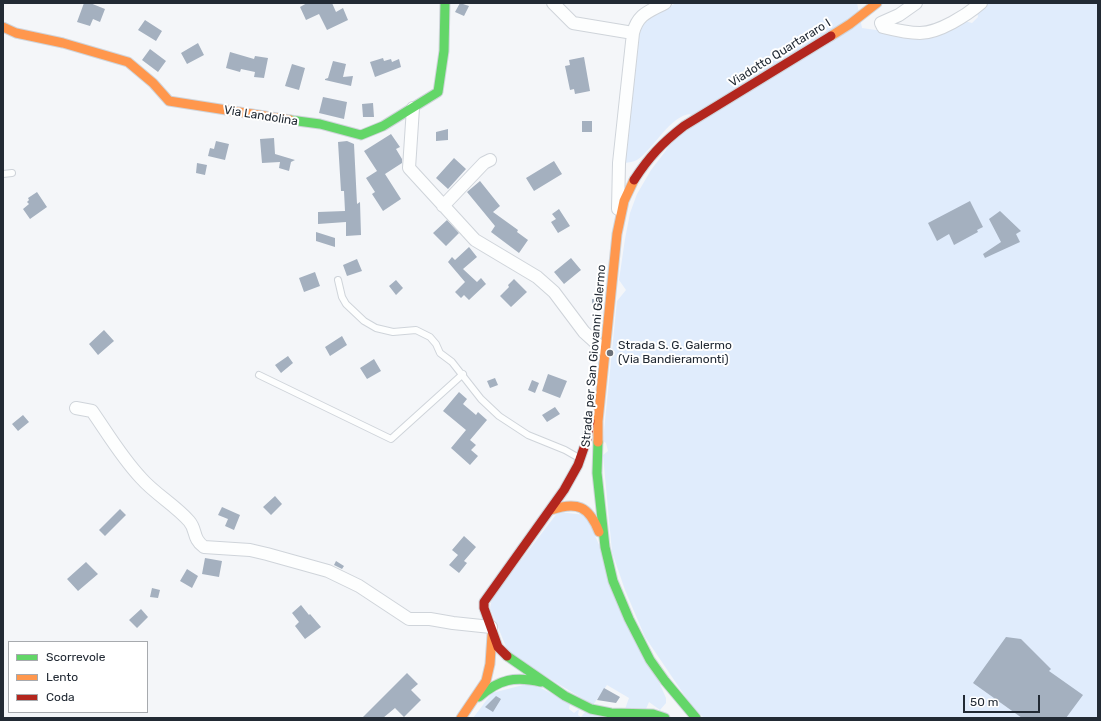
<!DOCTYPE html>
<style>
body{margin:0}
#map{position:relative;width:1101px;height:721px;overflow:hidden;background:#f4f6f9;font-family:Rubik,sans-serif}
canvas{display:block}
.frame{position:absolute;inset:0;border:4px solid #222a34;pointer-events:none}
.legend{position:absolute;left:8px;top:641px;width:140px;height:72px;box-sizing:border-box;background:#fff;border:1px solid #a7aaae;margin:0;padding:5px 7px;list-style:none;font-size:12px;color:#222a34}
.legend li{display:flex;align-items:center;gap:8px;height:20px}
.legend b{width:20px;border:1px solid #a7aaae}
.scale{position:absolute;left:963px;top:695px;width:77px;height:18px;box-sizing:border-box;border:2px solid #222a34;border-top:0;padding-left:5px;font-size:12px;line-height:14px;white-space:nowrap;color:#222a34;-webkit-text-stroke:3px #fff;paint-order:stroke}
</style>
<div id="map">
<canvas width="1101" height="721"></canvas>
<div class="frame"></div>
<ul class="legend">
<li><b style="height:5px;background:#63d668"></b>Scorrevole</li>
<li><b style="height:5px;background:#ff974d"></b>Lento</li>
<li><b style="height:5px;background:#b3261e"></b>Coda</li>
</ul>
<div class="scale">50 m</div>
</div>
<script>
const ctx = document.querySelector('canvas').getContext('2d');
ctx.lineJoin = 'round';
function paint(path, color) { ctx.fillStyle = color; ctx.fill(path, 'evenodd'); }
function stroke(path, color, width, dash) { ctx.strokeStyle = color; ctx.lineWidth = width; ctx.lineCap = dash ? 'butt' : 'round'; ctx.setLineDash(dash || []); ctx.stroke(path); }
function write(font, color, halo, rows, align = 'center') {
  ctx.font = font + ' Rubik,sans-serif'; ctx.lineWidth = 4; ctx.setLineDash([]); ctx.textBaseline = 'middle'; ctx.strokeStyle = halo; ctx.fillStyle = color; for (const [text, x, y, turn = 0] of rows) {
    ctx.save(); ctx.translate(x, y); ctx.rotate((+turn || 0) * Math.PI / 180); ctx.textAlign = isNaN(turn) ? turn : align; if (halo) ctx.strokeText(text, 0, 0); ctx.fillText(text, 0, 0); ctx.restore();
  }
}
paint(new Path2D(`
 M677,3H857L862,28L918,36L961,20L972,23L978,17L977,11L987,3H1098V718H704L691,705L645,637L625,590L612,552L603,455L608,451L606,443L603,441L617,301L626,290L619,280L625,239L630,213L637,194L651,170L664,153L691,114C670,115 654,149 637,160C633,162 629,162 625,163L637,35L644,20L670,6Z
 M558,512L586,515L666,698V703L660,710L649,702L646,709H625L629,698L607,685L593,705L509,654L490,608L492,598Z
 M531,683L570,703L569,709L574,713L579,709L578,715L581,717L585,712L609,718H473L492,693Z`), '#e0ecfc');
paint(new Path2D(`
 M84,3H90L105,9L100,22L93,19L90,26L77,22Z
 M307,3H332L336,12L343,8L348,20L327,30L319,14L306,20L300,7Z
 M460,3L469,6L464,16L455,12Z
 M145,20L162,31L156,41L138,30Z
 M198,43L204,55L187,64L181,53Z
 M150,49L166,61L158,72L142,60Z
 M230,52L254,59L255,56L268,58L264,78L254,77L255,72L241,69L240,72L226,68Z
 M584,57L590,91L575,94L574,89L570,90L565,66L570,65L569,60Z
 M383,58L384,61L391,59L392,62L399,59L401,67L375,77L370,62Z
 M333,61L346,64L343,77L353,76L351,86L325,80V79L328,78Z
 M292,64L305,68L299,90L285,86Z
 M323,97L347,102L344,119L319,113Z
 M373,103L374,117H363L362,104Z
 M582,121H592V132H582Z
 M448,129V140L436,141V132Z
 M391,134L400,147L396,149L402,159V163L385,174L401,199L383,211L372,194L375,192L366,178L377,171L364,151Z
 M274,138L275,154L295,160L291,162L289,171L279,168L280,162L262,163L260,139Z
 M216,141L229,144L225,160L208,156L210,148L214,149Z
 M347,141L354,144L357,204L360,202L361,235L346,236V222L318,224V212L345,211L344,191H341L338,142Z
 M454,158L466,169L448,189L436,178Z
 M554,161L562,174L534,191L526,178Z
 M197,163L207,165L205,175L196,173Z
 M480,181L500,206L493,212L518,230L517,232L528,240L519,253L491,232L495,226L467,192Z
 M37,192L47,207L30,219L23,209L29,204L27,202L29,200L28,198Z
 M970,201L983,227L977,230L978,232L954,245L949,234L937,241L928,223Z
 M559,209L570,226L558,233L551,222L556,219L552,214Z
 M1000,211L1021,231L1016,234L1020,242L985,258L983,254L1001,242L989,219Z
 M447,220L459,233L446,246L433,233Z
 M316,232L335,238V247L316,241Z
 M469,247L477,257L463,269L477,282L481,278L486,284L469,300L464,295L461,298L455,292L465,282L448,262L452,257L455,260Z
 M571,258L581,270L564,284L554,272Z
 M357,259L362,271L347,276L343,265Z
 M315,272L320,286L304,292L299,278Z
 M514,279L527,292L511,307L500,296L509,287L508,285Z
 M396,280L403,288L396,295L389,286Z
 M592,299H600V307L592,306Z
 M104,330L114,341L98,355L89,344Z
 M342,336L347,345L330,356L325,347Z
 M288,356L293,363L281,373L275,365Z
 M374,359L381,371L367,379L360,368Z
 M548,374L567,381L560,398L542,391Z
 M495,378L498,385L490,388L487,381Z
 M532,380L539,383L535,393L528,390Z
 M459,392L467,399L463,404L476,415L478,412L487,420L470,440L476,445L471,450L478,456L470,465L451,448L466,430L443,411Z
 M555,407L560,414L547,422L542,415Z
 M23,415L29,422L18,431L12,424Z
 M275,496L282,504L271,515L263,507Z
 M222,507L240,515L234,530L225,526L228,519L218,515Z
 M120,509L126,515L105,536L99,530Z
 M464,536L476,547L464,561L467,563L459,573L449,565L458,555L452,550Z
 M205,558L222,561L219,577L202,574Z
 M336,561L344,566L342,569L334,565Z
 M86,562L98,574L78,591L67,579Z
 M187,569L198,576L192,588L180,581Z
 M152,588L160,590L158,598L150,597Z
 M301,605L309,615L310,614L321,627L305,639L295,626L299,622L292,613Z
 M141,609L148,617L137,628L129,620Z
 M1006,637L1021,639L1051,669L1049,671L1083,695L1066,718H1022L973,683Z
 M407,673L418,684L411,690L421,700L404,717L395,708L383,718H362Z
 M604,688L620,697L616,703L597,700Z
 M496,696L501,699L493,712L485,707Z`), '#a4b0bf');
const lane = new Path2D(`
 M3,174L12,173
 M338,280L342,297L346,304L364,321L376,328L393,332L416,330L430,337L436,344L440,353L452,362L481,399L499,416L528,435L565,450L579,458
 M259,375L391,439L463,374`);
const street = new Path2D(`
 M553,3L573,23L633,33
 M916,3L899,15L881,23L883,27C895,30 909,33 920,33C939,33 967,15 981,3
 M413,108L409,168L475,240L537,277L554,292L584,332L605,351
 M443,206L484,163L490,160
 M618,209L619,163L633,33C638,14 648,12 665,3
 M76,408L92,411C108,434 122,458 141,478C155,494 175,505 189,521C197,530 192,538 204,547L250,550L267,554L328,571L359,586L409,619H430L453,623L491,627`);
const fast = new Path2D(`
 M290,120L320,124L361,135L383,126L438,92L444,51L445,3
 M598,442L597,473L605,547L613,581L629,619L650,660L665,681L696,718
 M507,656L565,696L591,709L611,713L653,714L665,718
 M479,697C499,679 515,676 541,682`);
const slow = new Path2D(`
 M3,27L16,33L63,43L128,62L153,83L169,101L290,120
 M831,36L850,24L877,3
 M598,442V421L617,234L624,201L634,180
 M551,510C577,501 589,506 599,532
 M461,718L486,681L490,664L492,635`);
const jam = new Path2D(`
 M634,180C649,157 662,143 684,126L831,36
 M507,656L498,647L484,608V602L564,490L578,465L587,439L590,421`);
stroke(lane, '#cfd4da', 8);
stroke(street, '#cfd4da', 14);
stroke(fast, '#cfd4da', 11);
stroke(slow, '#cfd4da', 11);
stroke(jam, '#cfd4da', 11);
stroke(lane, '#fdfefe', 6);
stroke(street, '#fdfefe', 12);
stroke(fast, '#63d668', 9);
stroke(slow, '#ff974d', 9);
stroke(jam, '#b3261e', 9);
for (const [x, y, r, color] of [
 [610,353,4,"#6c7179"]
]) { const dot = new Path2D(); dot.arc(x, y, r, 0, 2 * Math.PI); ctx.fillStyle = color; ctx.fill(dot); stroke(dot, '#fff', 1.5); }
write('12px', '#222a34', '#fff', [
 ["Viadotto Quartararo I",780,53,-32],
 ["Via Landolina",261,116,9],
 ["Strada per San Giovanni Galermo",594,356,-85]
]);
write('12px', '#222a34', '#fff', [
 ["Strada S. G. Galermo",618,346],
 ["(Via Bandieramonti)",618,360]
], 'left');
</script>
